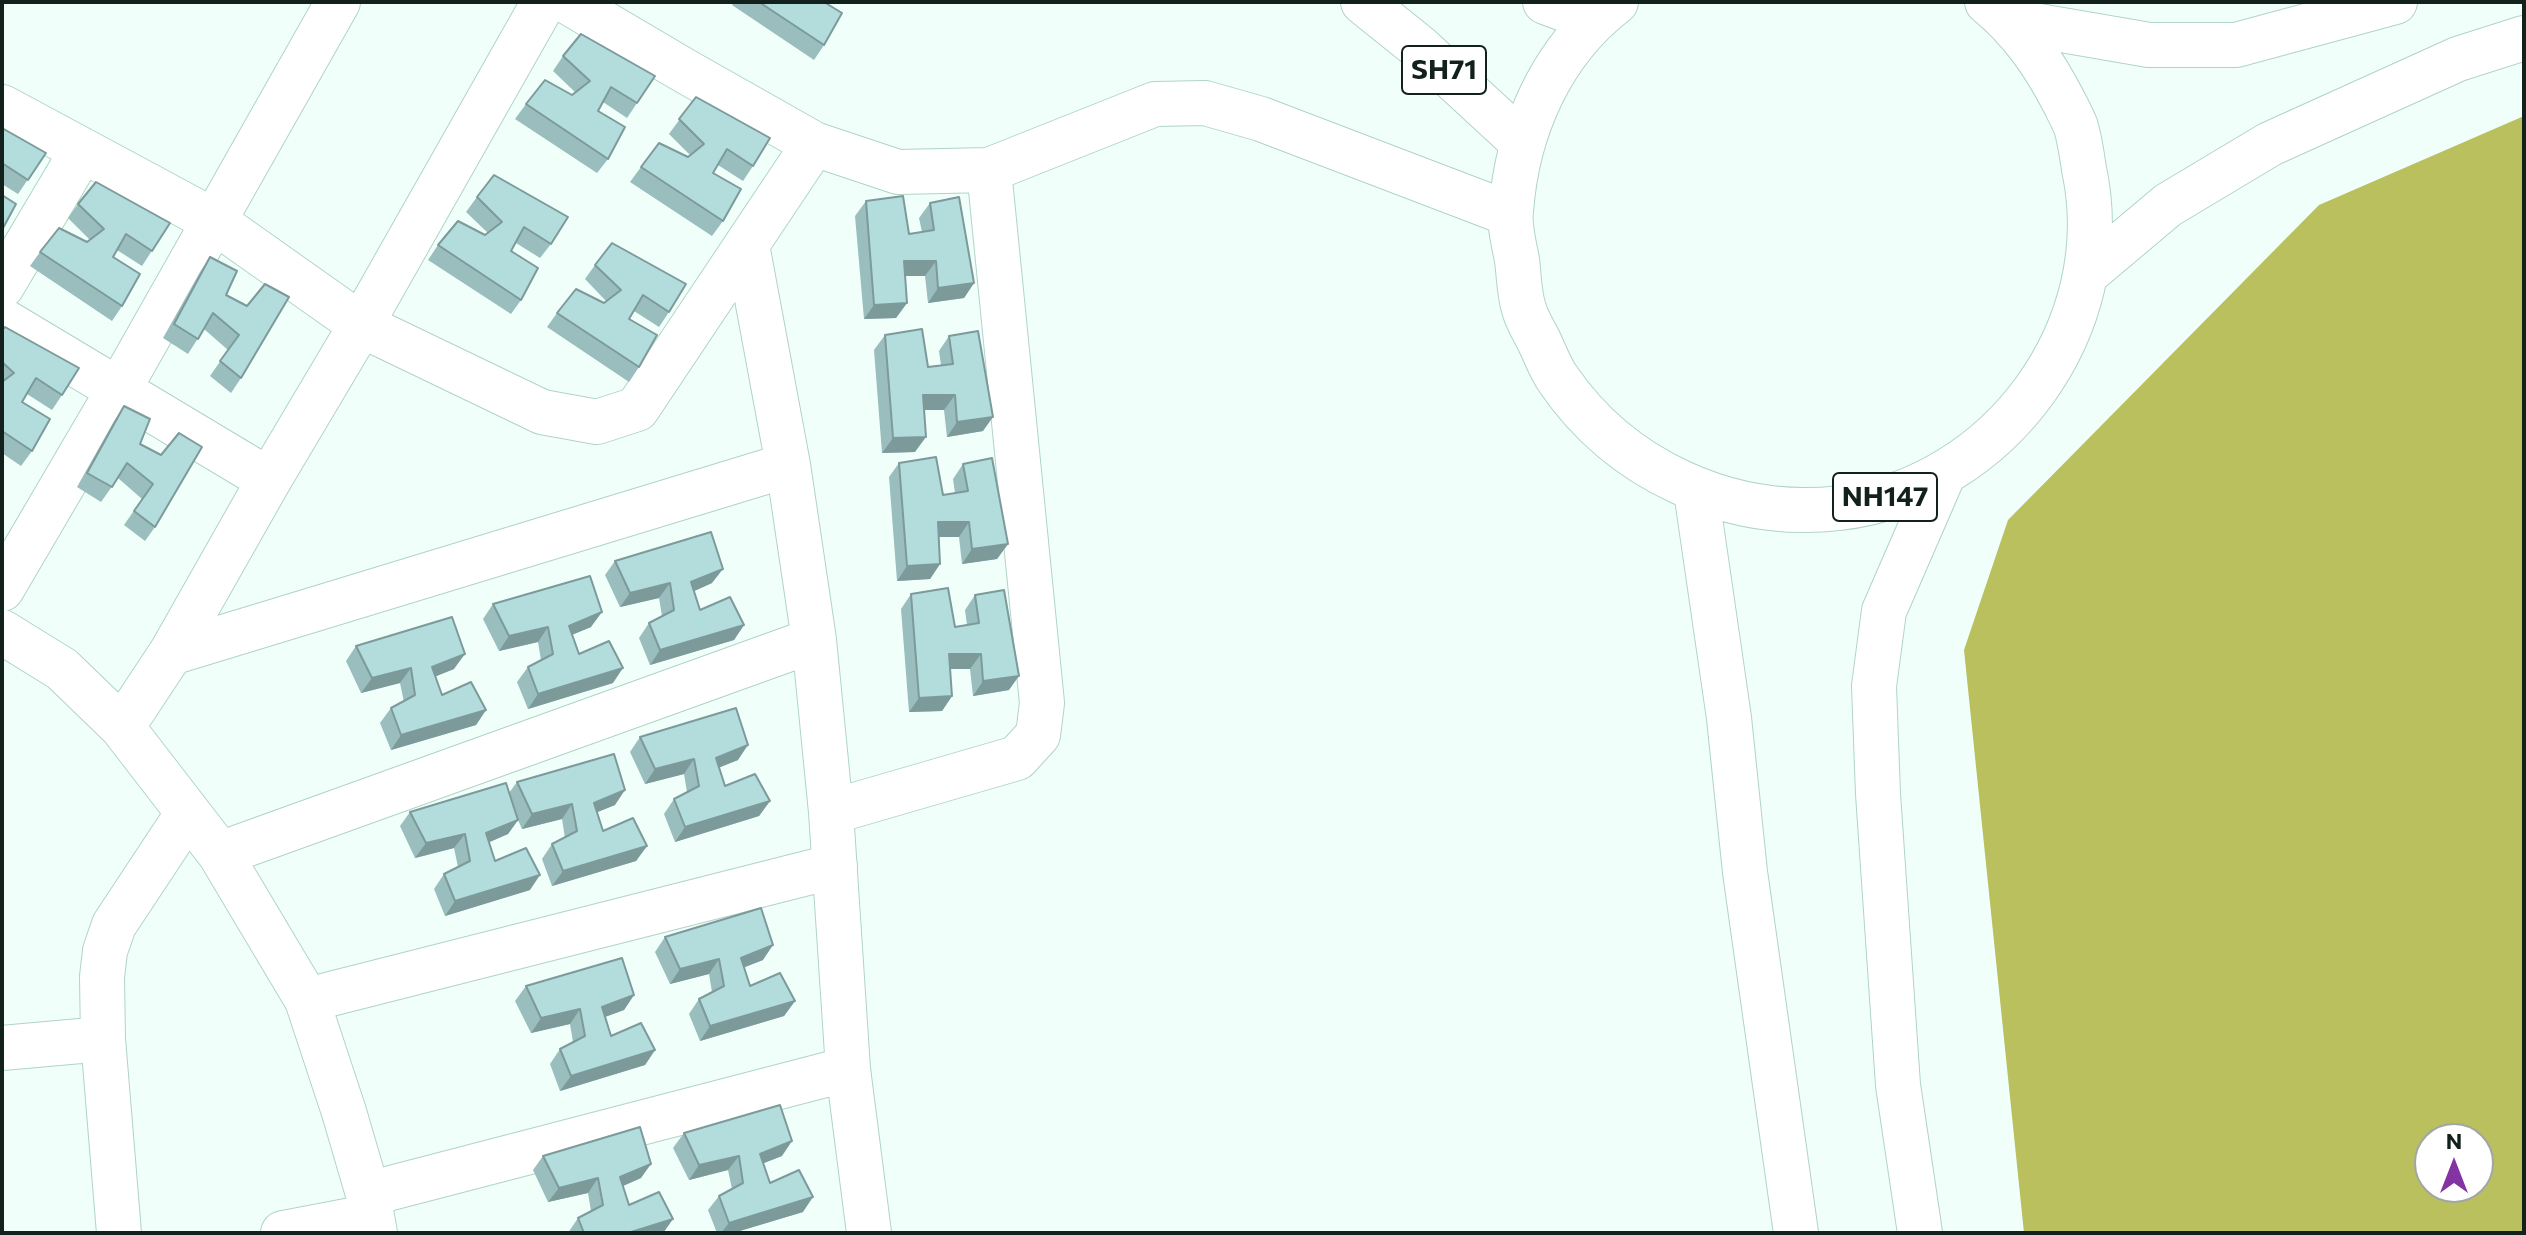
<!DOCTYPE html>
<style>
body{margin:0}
#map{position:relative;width:2526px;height:1235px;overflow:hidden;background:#f0fff9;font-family:Commissioner,sans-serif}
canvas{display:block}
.frame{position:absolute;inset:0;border:4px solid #13211c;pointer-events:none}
.north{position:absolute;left:2414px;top:1123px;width:80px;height:80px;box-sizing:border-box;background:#fff;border:2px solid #a1a6a4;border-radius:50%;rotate:0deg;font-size:22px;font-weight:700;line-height:32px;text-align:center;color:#13211c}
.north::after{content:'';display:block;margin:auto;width:28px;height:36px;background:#8433a2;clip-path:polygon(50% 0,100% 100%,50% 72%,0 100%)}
</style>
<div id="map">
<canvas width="2526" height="1235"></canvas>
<div class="frame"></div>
<div class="north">N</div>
</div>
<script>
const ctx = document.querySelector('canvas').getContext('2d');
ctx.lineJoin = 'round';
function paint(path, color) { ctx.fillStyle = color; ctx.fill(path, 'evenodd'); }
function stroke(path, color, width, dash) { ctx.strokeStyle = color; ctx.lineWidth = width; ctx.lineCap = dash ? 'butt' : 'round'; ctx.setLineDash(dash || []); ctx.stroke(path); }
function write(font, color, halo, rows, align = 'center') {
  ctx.font = font + ' Commissioner,sans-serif'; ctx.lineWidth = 6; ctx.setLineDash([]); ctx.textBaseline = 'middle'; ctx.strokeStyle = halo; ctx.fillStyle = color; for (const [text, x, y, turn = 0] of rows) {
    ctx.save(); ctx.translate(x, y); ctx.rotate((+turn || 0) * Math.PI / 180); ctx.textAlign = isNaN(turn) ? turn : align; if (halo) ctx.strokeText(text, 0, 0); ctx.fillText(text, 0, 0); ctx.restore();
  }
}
paint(new Path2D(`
 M2524,116V1233H2024L1964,650L2008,520L2319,205ZM2430,1139H2478V1187H2430Z`), '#b9c05d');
const minor = new Path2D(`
 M544,2L361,325L542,412L597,422L637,409L814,144
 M568,2L685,71L814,144L898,172L989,170L1155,104L1205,103L1261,119L1510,214
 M2,107L214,221L361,325L269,480L171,653L122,727
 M747,245L788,465L814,640L831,812L848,1069L869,1233
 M2,286L82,151
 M2,320L269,480
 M2,589L119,389L338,2
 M2,632L62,669L122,727L220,854L307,1000L344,1112L368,1194L375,1233
 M171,653L788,465
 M831,812L1017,758L1038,735L1042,703L989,170
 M220,854L814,640
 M307,1000L835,866
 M2,1048L103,1039
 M368,1194L848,1069
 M119,1233L103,1039L102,977L105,951L114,925L188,813
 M283,1233L372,1216`);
const primary = new Path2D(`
 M1363,2L1419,47L1522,142
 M1545,2L1593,20`);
const trunk = new Path2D(`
 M1616,2C1551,52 1517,130 1511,211C1509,226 1514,244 1517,260C1519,275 1519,294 1524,309C1527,320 1534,331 1539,341C1545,353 1550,368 1558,379C1620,470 1730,521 1840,508C2000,488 2118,327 2084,169C2082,155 2080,141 2076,127C2073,119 2068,110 2064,102C2044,63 2021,30 1987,2
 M2010,21L2149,45H2236L2395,2
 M2086,274L2168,205L2270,144L2458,59L2524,38
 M1696,491L1729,718L1745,872L1796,1233
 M1920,1233L1898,1085L1878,794L1874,686L1884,611L1944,473`);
stroke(minor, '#b0d4c7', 46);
stroke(primary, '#b0d4c7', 46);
stroke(trunk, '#b0d4c7', 46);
stroke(minor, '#fff', 44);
stroke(primary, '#fff', 44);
stroke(trunk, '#fff', 44);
paint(new Path2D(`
 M734,2H824V45L814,60L732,5Z
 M563,56L655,76L627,118L603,102L598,111L608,159L597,173L515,119L526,104L572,95L575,92L553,71Z
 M696,97L753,166L743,181L718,165L713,173L723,221L712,236L630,182L641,167L688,157L690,155L669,134Z
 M2,128L46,153L18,194L2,184Z
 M477,197L551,244L540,258L516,243L511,251L521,300L511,314L428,260L438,245L485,235L488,233L466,212Z
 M866,201L909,234L922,232L919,218L930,203L974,283L964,298L928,303L925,276H905L907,303L896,318L864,319L855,216Z
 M78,204L170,223L142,266L117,250L113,257L122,306L112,321L30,266L40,252L87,242L90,240L68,218Z
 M210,257L226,295L247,306L241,378L231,393L210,376L228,350L204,329L188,354L163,338L200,272Z
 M595,265L669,312L659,327L634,311L629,319L639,367L629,382L547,327L557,313L604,303L606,301L585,279Z
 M2,330L62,395L52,410L27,394L22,402L32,451L21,466L2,453Z
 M885,335L928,367L941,365L939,351L949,336L983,431L947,437L944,410H924L915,452L882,453L874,350Z
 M124,406L140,444L161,455L155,527L145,541L124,525L142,499L118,478L101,502L77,487L114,421Z
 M899,463L943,495L955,493L953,479L963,464L1008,544L997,559L962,564L959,537H939L940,564L930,579L897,581L889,477Z
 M615,561L712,583L694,591L700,610L744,625L734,640L650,665L639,638L649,623L662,616L659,598L620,607L605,575Z
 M911,594L955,627L967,625L965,610L975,595L1009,690L973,696L970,669H950L952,696L942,711L909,712L901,609Z
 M493,604L591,627L572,635L579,654L613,683L528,709L517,682L528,667L541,660L538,642L499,651L483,619Z
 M356,646L454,669L435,676L442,695L486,710L476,725L391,750L380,723L391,708L404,702L400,683L361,693L346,661Z
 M640,737L738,760L719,767L725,786L770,801L759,816L675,842L664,814L674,799L687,792L684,774L645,784L630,752Z
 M517,782L615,805L597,812L603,831L647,846L636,861L552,886L542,859L552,844L565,838L562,819L522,829L518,820L508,834L489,842L495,861L530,890L445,916L434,889L444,874L458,867L454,848L415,858L400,826L410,812L509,793Z
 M665,937L763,960L744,967L750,986L795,1001L784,1016L700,1041L689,1014L699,999L712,992L709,974L670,984L655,952Z
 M526,986L634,995L624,1010L605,1017L611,1036L655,1050L645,1065L560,1091L550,1064L560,1049L573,1042L570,1024L531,1033L515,1001Z
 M684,1133L782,1156L763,1163L770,1183L803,1212L733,1233H717L708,1210L719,1196L732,1189L728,1170L689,1180L673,1148Z
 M543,1156L641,1178L623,1186L629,1205L673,1219L663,1233H568L578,1218L591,1211L588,1193L548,1202L533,1170Z`), '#9abdbe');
paint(new Path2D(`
 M904,261H936L925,276H894Z
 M974,283L964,298L928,303L938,288Z
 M907,303L896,318L864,319L874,305Z
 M923,395H955L944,410H913Z
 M993,417L983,431L947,437L957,422Z
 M926,437L915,452L882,453L893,438Z
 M938,522H969L959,537H927Z
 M1008,544L997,559L962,564L972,549Z
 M940,564L930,579L897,581L907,566Z
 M723,569L712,583L681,597L691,582Z
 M670,583L659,598L620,607L630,593Z
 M602,612L591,627L559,640L569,626Z
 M744,625L734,640L650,665L660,650Z
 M548,627L538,642L499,651L509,636Z
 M465,654L454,669L422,682L432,667Z
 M949,654H981L970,669H939Z
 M411,668L400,683L361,693L372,678Z
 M623,668L613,683L528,709L538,694Z
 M1019,676L1009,690L973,696L983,681Z
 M952,696L942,711L909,712L919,698Z
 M486,710L476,725L391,750L401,735Z
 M748,745L738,760L706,773L716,758Z
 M694,759L684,774L645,784L655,769Z
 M625,790L615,805L583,818L594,803Z
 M770,801L759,816L675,842L685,827Z
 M572,804L562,819L522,829L532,814Z
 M518,820L508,834L476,848L486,833Z
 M465,834L454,848L415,858L426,843Z
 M647,846L636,861L552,886L563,871Z
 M540,875L530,890L445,916L455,901Z
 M773,945L763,960L730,973L741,958Z
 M719,959L709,974L670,984L680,969Z
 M634,995L624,1010L591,1022L602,1007Z
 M795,1001L784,1016L700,1041L710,1026Z
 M580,1009L570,1024L531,1033L541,1018Z
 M655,1050L645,1065L560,1091L571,1076Z
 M792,1141L782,1156L749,1169L760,1154Z
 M739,1156L728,1170L689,1180L699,1165Z
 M651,1164L641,1178L609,1192L620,1177Z
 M598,1178L588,1193L548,1202L559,1188Z
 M813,1197L803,1212L733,1233H721L729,1223Z
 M673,1219L663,1233H628Z`), '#7d9a9b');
const building = new Path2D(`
 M759,2H824L842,13L824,45Z
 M581,34L655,76L637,103L611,87L598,111L625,127L608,159L526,104L545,80L572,95L590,81L563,56Z
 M696,97L770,138L753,166L727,149L713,173L741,189L723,221L641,167L659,143L688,157L704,144L679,119Z
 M2,128L46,153L28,180L2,163Z
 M494,175L568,217L551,244L524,227L511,251L538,268L521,300L438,245L458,221L485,235L502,222L477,197Z
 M96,182L170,223L152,251L126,234L113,257L140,274L122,306L40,252L59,228L87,242L104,229L78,204Z
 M2,195L16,204L2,230Z
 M903,196L909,234L934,230L930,203L959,197L974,283L938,288L936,261H904L907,303L874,305L866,201Z
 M612,243L686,284L669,312L643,295L629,319L657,335L639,367L557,313L576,289L604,303L621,290L595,265Z
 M210,257L237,271L226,295L247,306L265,284L289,297L241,378L220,361L239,335L213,313L198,339L174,324Z
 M5,327L79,368L62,395L36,378L22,402L50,419L32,451L2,431V382L14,373L2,362V330Z
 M922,329L928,367L953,364L949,336L978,331L993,417L957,422L955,395H923L926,437L893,438L885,335Z
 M124,406L150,419L140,444L161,455L179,433L202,447L155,527L134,511L153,484L127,463L112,487L87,473Z
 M936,457L943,495L968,491L963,464L992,458L1008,544L972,549L969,522H938L940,564L907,566L899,463Z
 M711,532L723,569L691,582L700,610L730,597L744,625L660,650L649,623L674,610L670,583L630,593L615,561Z
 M590,576L602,612L569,626L579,654L609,641L623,668L538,694L528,667L553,654L548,627L509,636L493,604Z
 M948,588L955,627L979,623L975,595L1004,590L1019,676L983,681L981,654H949L952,696L919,698L911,594Z
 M452,617L465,654L432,667L442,695L471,682L486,710L401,735L391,708L415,695L411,668L372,678L356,646Z
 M736,708L748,745L716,758L725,786L755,774L770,801L685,827L674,799L699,786L694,759L655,769L640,737Z
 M614,754L625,790L594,803L603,831L633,818L647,846L563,871L552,844L577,831L572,804L532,814L517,782Z
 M506,783L518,820L486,833L495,861L526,848L540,875L455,901L444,874L470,861L465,834L426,843L410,812Z
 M761,908L773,945L741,958L750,986L780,973L795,1001L710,1026L699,999L724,986L719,959L680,969L665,937Z
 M622,958L634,995L602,1007L611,1036L641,1023L655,1050L571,1076L560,1049L585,1036L580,1009L541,1018L526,986Z
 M780,1105L792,1141L760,1154L770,1183L799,1170L813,1197L729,1223L719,1196L743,1183L739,1156L699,1165L684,1133Z
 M640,1127L651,1164L620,1177L629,1205L659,1192L673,1219L628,1233H584L578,1218L603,1205L598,1178L559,1188L543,1156Z`);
paint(building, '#b3dcdd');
stroke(building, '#7d9a9b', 2);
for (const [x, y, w] of [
 [1444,70,84],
 [1885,497,104]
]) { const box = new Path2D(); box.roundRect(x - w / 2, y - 24, w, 48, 6); ctx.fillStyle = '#fff'; ctx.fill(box); stroke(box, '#13211c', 2); }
write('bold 28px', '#13211c', null, [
 ["SH71",1444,70],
 ["NH147",1885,497]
]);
</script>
